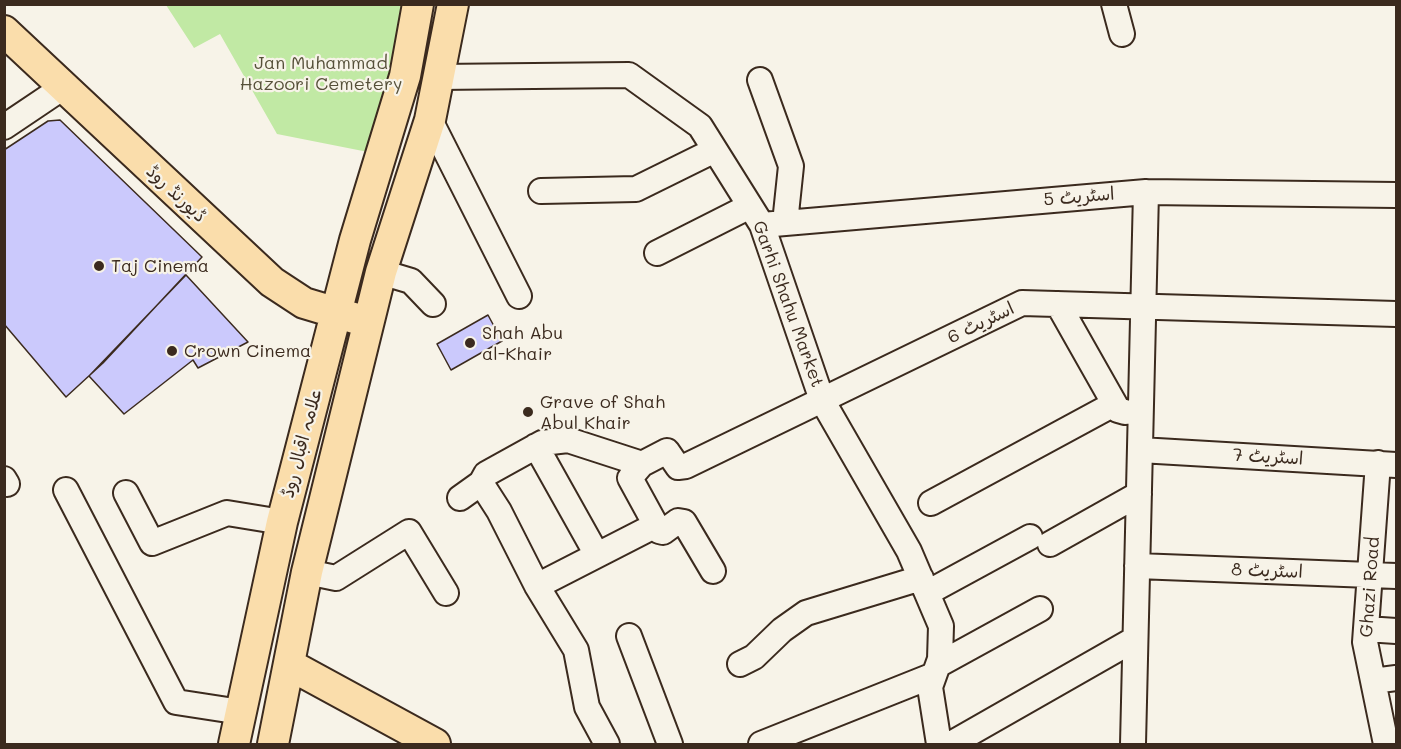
<!DOCTYPE html>
<meta charset="utf-8">
<style>
body{margin:0}
#map{position:relative;width:1401px;height:749px;overflow:hidden;background:#f7f3e8;font-family:Mali,sans-serif}
canvas{display:block}
.frame{position:absolute;inset:0;border:6px solid #3b2a1e;pointer-events:none}
</style>
<div id="map">
<canvas width="1401" height="749"></canvas>
<div class="frame"></div>
</div>
<script>
const ctx = document.querySelector('canvas').getContext('2d');
ctx.lineJoin = 'round';
function paint(path, color) { ctx.fillStyle = color; ctx.fill(path, 'evenodd'); }
function stroke(path, color, width, dash) { ctx.strokeStyle = color; ctx.lineWidth = width; ctx.lineCap = dash ? 'butt' : 'round'; ctx.setLineDash(dash || []); ctx.stroke(path); }
function write(font, color, halo, rows, align = 'center') {
  ctx.font = font + ' Mali,"Playpen Sans Arabic",sans-serif'; ctx.lineWidth = 4.5; ctx.setLineDash([]); ctx.textBaseline = 'middle'; ctx.strokeStyle = halo; ctx.fillStyle = color; for (const [text, x, y, turn = 0] of rows) {
    ctx.save(); ctx.translate(x, y); ctx.rotate((+turn || 0) * Math.PI / 180); ctx.textAlign = isNaN(turn) ? turn : align; if (halo) ctx.strokeText(text, 0, 0); ctx.fillText(text, 0, 0); ctx.restore();
  }
}
paint(new Path2D(`
 M166,5H405L373,153L277,134L220,34L194,48Z`), '#c1e9a4');
const building = new Path2D(`
 M60,120L202,257L103,363L66,397L4,324V150L48,121Z
 M186,275L248,342L198,368L193,360L124,414L89,376Z
 M488,315L502,341L451,370L437,344Z`);
paint(building, '#cbc9fc');
stroke(building, '#3b2a1e', 1.5);
const minor = new Path2D(`
 M1114,4L1122,34
 M438,77L629,75L700,126L762,225L822,400L909,551L941,626L940,659L930,687L939,744
 M760,80L791,166L785,223
 M430,120L519,296
 M4,127L62,88
 M541,191L636,189L715,150
 M762,225L1146,192L1396,195
 M657,253L750,206
 M381,272L411,281L433,304
 M1058,304L1118,410L1125,412
 M536,446L597,555
 M1140,450L1396,465
 M1378,463L1365,642L1386,744
 M4,479L7,484
 M481,483L499,511L537,586L576,650L587,707L607,744
 M66,490L176,702L241,712
 M126,493L152,543L227,513L282,522
 M460,498L481,483L486,474L542,443L568,440L642,464
 M931,503L1114,404
 M1050,544L1139,494
 M1137,566L1396,576
 M713,571L684,522L678,521L663,532L659,531L630,478L642,464L667,451L678,467L686,466L1022,303L1396,314
 M307,572L336,578L409,532L446,593
 M537,586L656,525
 M927,593L1030,537
 M1366,629L1396,631
 M629,636L670,744
 M740,664L754,657L782,630L806,613L921,578
 M938,665L1040,609
 M1373,681L1396,678
 M761,744L934,675
 M951,744L1135,639
 M1133,744L1146,192`);
const major = new Path2D(`
 M4,31L272,282L304,303L354,318
 M290,665L435,744
 M234,744L282,522L355,240L405,76L418,4
 M273,744L307,572L381,272L430,120L453,4`);
stroke(minor, '#3b2a1e', 28);
stroke(major, '#3b2a1e', 34);
stroke(minor, '#f7f3e8', 24);
stroke(major, '#faddab', 30);
for (const [x, y, r, color] of [
 [99,266,6,"#3b2a1e"],
 [470,343,6,"#3b2a1e"],
 [172,351,6,"#3b2a1e"],
 [528,412,6,"#3b2a1e"]
]) { const dot = new Path2D(); dot.arc(x, y, r, 0, 2 * Math.PI); ctx.fillStyle = color; ctx.fill(dot); stroke(dot, '#f7f3e8', 2); }
write('18px', '#565039', '#f7f3e8', [
 ["Jan Muhammad",321,63],
 ["Hazoori Cemetery",321,84]
]);
write('18px', '#3b2a1e', '#f7f3e8', [
 ["ڈیورنڈ روڈ",176,194,43],
 ["اسٹریٹ 5",1079,197,-5],
 ["Garhi Shahu Market",788,304,70],
 ["اسٹریٹ 6",981,323,-26],
 ["علامہ اقبال روڈ",302,443,-75],
 ["اسٹریٹ 7",1268,457,3],
 ["اسٹریٹ 8",1267,571,2],
 ["Ghazi Road",1370,587,-86]
]);
write('18px', '#3b2a1e', '#f7f3e8', [
 ["Taj Cinema",111,266],
 ["Shah Abu",482,333],
 ["al-Khair",482,354],
 ["Crown Cinema",184,351],
 ["Grave of Shah",540,402],
 ["Abul Khair",540,423]
], 'left');
</script>
